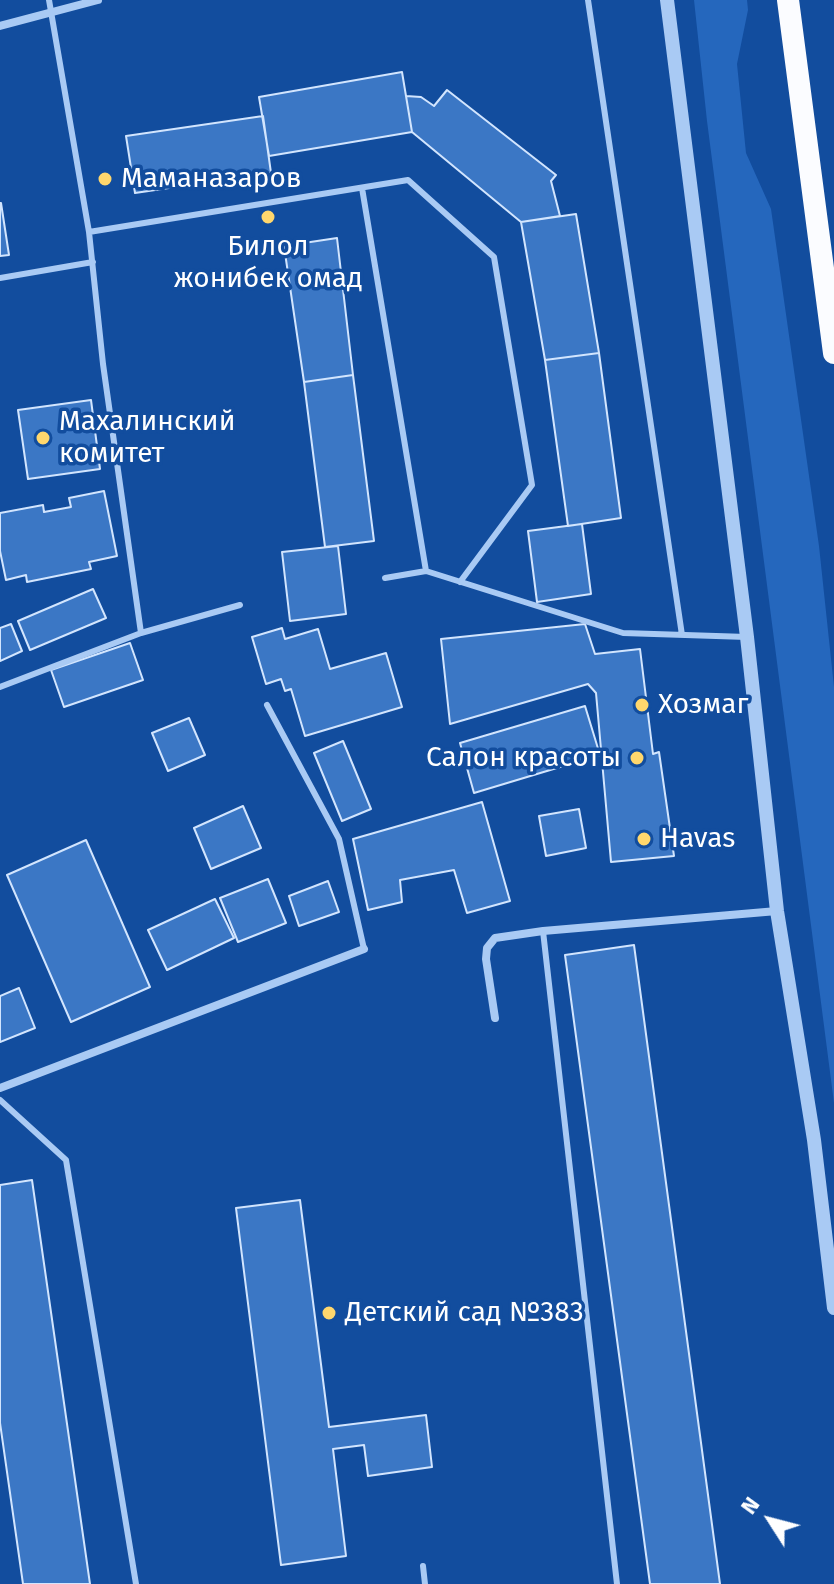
<!DOCTYPE html>
<meta charset="utf-8">
<style>
body{margin:0}
#map{position:relative;width:834px;height:1584px;overflow:hidden;background:#124d9e;font-family:"Fira Sans",sans-serif}
canvas{display:block}
.north{position:absolute;left:730px;top:1480px;width:80px;height:80px;-webkit-text-stroke:6px #124d9e;paint-order:stroke;rotate:306deg;font-size:22px;font-weight:700;line-height:32px;text-align:center;color:#fff}
.north::after{content:'';display:block;margin:auto;width:28px;height:36px;background:#fff;clip-path:polygon(50% 0,100% 100%,50% 72%,0 100%)}
</style>
<div id="map">
<canvas width="834" height="1584"></canvas>
<div class="north">N</div>
</div>
<script>
const ctx = document.querySelector('canvas').getContext('2d');
ctx.lineJoin = 'round';
function paint(path, color) { ctx.fillStyle = color; ctx.fill(path, 'evenodd'); }
function stroke(path, color, width, dash) { ctx.strokeStyle = color; ctx.lineWidth = width; ctx.lineCap = dash ? 'butt' : 'round'; ctx.setLineDash(dash || []); ctx.stroke(path); }
function write(font, color, halo, rows, align = 'center') {
  ctx.font = font + ' "Fira Sans",sans-serif'; ctx.lineWidth = 7; ctx.setLineDash([]); ctx.textBaseline = 'middle'; ctx.strokeStyle = halo; ctx.fillStyle = color; for (const [text, x, y, turn = 0] of rows) {
    ctx.save(); ctx.translate(x, y); ctx.rotate((+turn || 0) * Math.PI / 180); ctx.textAlign = isNaN(turn) ? turn : align; if (halo) ctx.strokeText(text, 0, 0); ctx.fillText(text, 0, 0); ctx.restore();
  }
}
paint(new Path2D(`
 M694,0H747L748,10L737,64L746,153L771,209L819,546L834,687V1103L707,121Z`), '#2567bd');
const building = new Path2D(`
 M402,72L412,132L269,156L259,97Z
 M447,90L556,175L551,181L560,216L521,222L412,132L406,96L421,97L434,106Z
 M263,116L271,173L135,193L126,136Z
 M1,203L9,255L0,256V203Z
 M576,214L599,353L545,360L521,222Z
 M337,238L353,375L304,382L284,246Z
 M599,353L621,518L568,526L545,360Z
 M353,375L374,541L325,547L304,382Z
 M91,400L100,469L28,479L18,410Z
 M104,491L117,556L89,562L91,569L27,582L26,575L6,580L0,551V513L43,505L44,512L71,507L69,498Z
 M582,524L591,594L537,602L528,531Z
 M338,546L346,614L290,621L282,552Z
 M93,589L106,618L30,650L18,621Z
 M11,624L22,651L0,661V628Z
 M585,624L595,654L640,649L653,754L659,752L674,856L611,862L596,693L588,684L450,724L441,639Z
 M282,628L285,639L318,629L330,669L386,653L402,707L305,736L291,689L285,691L281,679L266,684L252,637Z
 M130,643L143,680L64,707L51,670Z
 M585,706L600,755L474,793L460,743Z
 M189,718L205,755L168,771L152,733Z
 M343,741L371,809L342,821L314,753Z
 M482,802L510,901L467,913L454,870L400,880L402,902L368,910L353,839Z
 M243,806L261,848L211,869L194,828Z
 M579,809L586,848L546,856L539,816Z
 M86,840L150,987L71,1022L7,875Z
 M268,879L286,923L238,942L220,898Z
 M328,881L339,912L299,926L289,896Z
 M215,899L234,938L167,970L148,930Z
 M634,945L720,1584H650L565,955Z
 M19,988L35,1028L0,1042V996Z
 M32,1180L90,1584H23L0,1423V1185Z
 M300,1200L329,1427L426,1415L432,1467L368,1476L364,1445L333,1449L346,1556L281,1565L236,1208Z`);
paint(building, '#3b77c5');
stroke(building, '#d2e5fe', 2);
stroke(new Path2D(`
 M49,0L89,232L103,364L141,633
 M588,0L682,635
 M362,188L426,571
 M89,232L408,180L494,257L532,485L460,582
 M0,278L93,262
 M385,578L426,571L623,633L747,637
 M0,687L141,633L240,605
 M267,705L339,839L364,949
 M543,931L617,1584
 M0,1100L66,1160L136,1584
 M423,1566L425,1584`), '#a9caf4', 6);
stroke(new Path2D(`
 M0,26L98,0
 M495,1018L486,959L487,948L495,938L543,931L777,911
 M0,1088L364,949`), '#a9caf4', 8);
stroke(new Path2D(`
 M667,0L747,637L777,911L814,1140L834,1308`), '#a9caf4', 14);
stroke(new Path2D(`
 M788,0L834,353`), '#fbfcff', 22);
for (const [x, y, r, color] of [
 [105,179,8,"#ffd76d"],
 [268,217,8,"#ffd76d"],
 [43,438,8,"#ffd76d"],
 [642,705,8,"#ffd76d"],
 [637,758,8,"#ffd76d"],
 [644,839,8,"#ffd76d"],
 [329,1313,8,"#ffd76d"]
]) { const dot = new Path2D(); dot.arc(x, y, r, 0, 2 * Math.PI); ctx.fillStyle = color; ctx.fill(dot); stroke(dot, '#124d9e', 3); }
write('28px', '#fff', '#124d9e', [
 ["Маманазаров",121,179],
 ["Билол",268,247,"center"],
 ["жонибек омад",268,279,"center"],
 ["Махалинский",59,422],
 ["комитет",59,454],
 ["Хозмаг",658,705],
 ["Салон красоты",621,758,"right"],
 ["Havas",660,839],
 ["Детский сад №383",345,1313]
], 'left');
</script>
